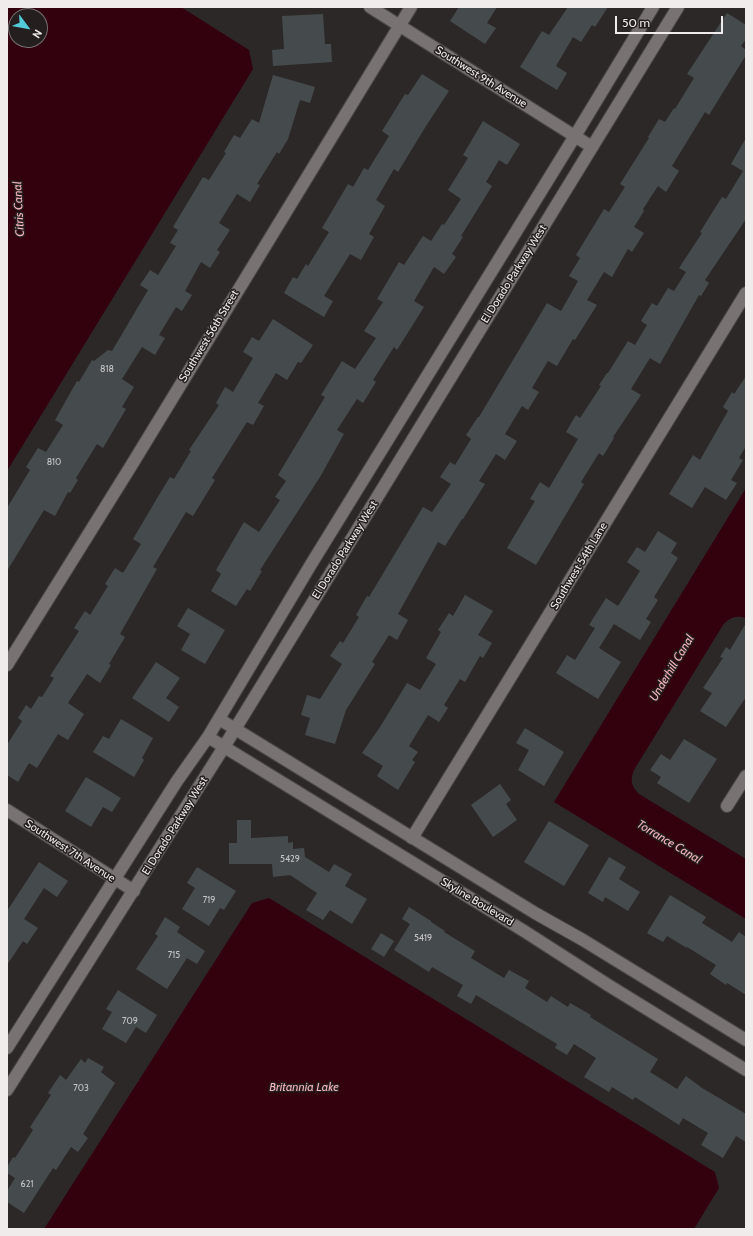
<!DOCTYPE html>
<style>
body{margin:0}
#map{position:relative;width:753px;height:1236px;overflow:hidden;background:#2d2828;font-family:Cabin,sans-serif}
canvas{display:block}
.frame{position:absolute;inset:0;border:8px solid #f0ecec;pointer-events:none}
.north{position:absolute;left:8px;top:8px;width:40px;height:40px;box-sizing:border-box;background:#241e1f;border:1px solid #767071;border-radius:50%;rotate:122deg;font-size:11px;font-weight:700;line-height:16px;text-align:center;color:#f0ecec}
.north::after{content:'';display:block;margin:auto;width:14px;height:18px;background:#53cbda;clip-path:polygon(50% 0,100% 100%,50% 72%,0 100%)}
.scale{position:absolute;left:615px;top:16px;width:108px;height:18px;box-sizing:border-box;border:2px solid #f0ecec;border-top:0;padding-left:5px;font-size:12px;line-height:14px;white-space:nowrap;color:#f0ecec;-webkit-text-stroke:3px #241e1f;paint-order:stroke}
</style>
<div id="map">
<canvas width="753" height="1236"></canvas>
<div class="frame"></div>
<div class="north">N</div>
<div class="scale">50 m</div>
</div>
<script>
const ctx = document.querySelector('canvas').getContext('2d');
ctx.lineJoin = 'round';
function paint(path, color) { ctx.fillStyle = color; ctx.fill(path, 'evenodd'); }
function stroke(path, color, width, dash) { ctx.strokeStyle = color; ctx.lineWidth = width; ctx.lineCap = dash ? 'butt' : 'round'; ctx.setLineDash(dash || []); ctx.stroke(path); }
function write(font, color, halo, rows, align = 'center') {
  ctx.font = font + ' Cabin,sans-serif'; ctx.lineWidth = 3; ctx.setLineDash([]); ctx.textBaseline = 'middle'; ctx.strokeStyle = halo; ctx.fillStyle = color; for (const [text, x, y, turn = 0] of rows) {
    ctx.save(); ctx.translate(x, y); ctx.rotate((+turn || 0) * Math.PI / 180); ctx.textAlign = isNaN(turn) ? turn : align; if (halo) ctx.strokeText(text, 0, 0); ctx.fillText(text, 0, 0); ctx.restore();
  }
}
paint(new Path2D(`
 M7,7H181L249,50L253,69L7,471ZM16,16H40V40H16Z
 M746,488V618C736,615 730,617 723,625L634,770C630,780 631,786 639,794L746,859V919L554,802Z
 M269,898L715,1172L719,1188L694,1229H44L252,903Z`), '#33010e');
paint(new Path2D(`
 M459,7H497L487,23L496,28L485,44L450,21Z
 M568,7H608L595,27L592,25L581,42L573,37L556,66L567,73L557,90L520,67L542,31L549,35Z
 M727,13L746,25V39L741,46L746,50V55L709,115L705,112L672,166L679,171L666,192L658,186L643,209L644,211L634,227L644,233L632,252L628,249L612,277L604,272L587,300L597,305L575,340L573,339L557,366L548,361L532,388L539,392L528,410L522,406L505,434L517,441L505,460L496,454L479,481L485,484L463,519H462L445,546L438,542L398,614L408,620L397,640L389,635L372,662L375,664L346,710L335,744L305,735L310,718L301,715L307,695L320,699L342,664L330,656L340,641L343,643L359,617L356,615L367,596L369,597L423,507L432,512L451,484L440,477L450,462L455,465L471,439L466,435L478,417H479L547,303L561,311L578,281L569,276L580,258L576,255L604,209L609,212L625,187L620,184L649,138L648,137L659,119L665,122L674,108L675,109L694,78L687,74Z
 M323,14L325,44H331L332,62L273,66L272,50L284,49L282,16Z
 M422,74L449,91L426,126L398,172L394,169L376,200L385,206L369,234L374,237L361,260L350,254L324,296L333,301L324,317L284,293L293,277L297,279L306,264L308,266L329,232L322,228L348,184L353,187L364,168L368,170L389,136L382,131L405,94L408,95Z
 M273,75L315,87L310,103L300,100L288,139L279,154L277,152L257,184L260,185L250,202L237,194L219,223L230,230L217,250L220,252L210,268L201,262L185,291L192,295L182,311L176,307L159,335L165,338L155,355L142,347L122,379L134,387L122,407L126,409L103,448L97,444L76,478L78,480L70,493L68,492L55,516L44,510L7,571V508L30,470L26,467L38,448L46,452L63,425L55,420L77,381L79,382L92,360L94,361L108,350L112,351L148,290L140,285L150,270L158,275L176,246L170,243L178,230L173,227L203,177L209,180L226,153L224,152L234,135L240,138L252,119L259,123Z
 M483,121L520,144L507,165L499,160L486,182L492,186L461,236L463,237L452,254L456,257L444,274L434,267L414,301L424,307L397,350L394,347L373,380L376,382L363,403L357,399L337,430L344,434L320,477L260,570L262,571L250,591L247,589L236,606L211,591L221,574L216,570L244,522L259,532L280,500L275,497L286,481L278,475L325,397L321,395L342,361L355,369L376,338L364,331L383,302L377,299L399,262L404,265L423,236L431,241L442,224L444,225L461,199L448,190L468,158L463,155Z
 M746,138V219L705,280L709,283L701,296L699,295L660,364L650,358L631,389L641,395L613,437L614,438L603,456L599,453L581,482L584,484L536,565L507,548L535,501L530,499L540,482L549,488L578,439L566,432L576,415L580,418L601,386L599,385L607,373H608L628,341L635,345L647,325L641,321L652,303L657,306L668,288L674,291L686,272L679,268L702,233L700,232L722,197L726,199L743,171L731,164Z
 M273,319L313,345L301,363L298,362L287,380L276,373L258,403L264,406L253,425L247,422L212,478L215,480L193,516L186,512L153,567L157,569L120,634L125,637L109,664L111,665L100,683L87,674L68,703L84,714L68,740L58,734L37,768L29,763L18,782L7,775V745L22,721L18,718L26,705L31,709L39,696L42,697L54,678L50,676L79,631L74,628L85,611L90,615L108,586L105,584L115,568L123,573L141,544L133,539L159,495L170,477L174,479L191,451L189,450L219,405L216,403L225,387L233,392L253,358L243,352L252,337L259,341Z
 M746,376V446L739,458L743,460L731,480L737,483L726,500L705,487L692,508L669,494L693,455L700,460L728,411L723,407L732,392L734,394Z
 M658,531L677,543L671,553L678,558L654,597L658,600L646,619L651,622L640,640L614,624L599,648L621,662L598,699L556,673L567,655L575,660L595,628L589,625L606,598L618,606L640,571L627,562L637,547L645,552Z
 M465,595L493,611L478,635L492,643L483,658L480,656L465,682L460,679L444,705L448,708L439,722L428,715L409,746L418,752L412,760L415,762L398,790L377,776L383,766L362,753L380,727L407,683L420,690L436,664L426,658L441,632L438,630L449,613L453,616Z
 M188,608L225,630L205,664L181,650L190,634L177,626Z
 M746,623V697L726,727L700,711L712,693L703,688L723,658L720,657L726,647L730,650Z
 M156,662L180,678L166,698L179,707L169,722L132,698Z
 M121,719L153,738L142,758L144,760L134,777L93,752L103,736L109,739Z
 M525,728L564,752L544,786L518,770L529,750L516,743Z
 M684,739L717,759L689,803L657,783L661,777L650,770L661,754L670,760Z
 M86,777L121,798L112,812L103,807L91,827L65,811Z
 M500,784L511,800L506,804L517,820L493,837L471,805Z
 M237,820H251V838L288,836V843L293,842V849L304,848L305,857L329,872L334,864L352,874L345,886L367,899L352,924L330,910L323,920L306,910L317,893L290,875L273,877L272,864H229V843H237Z
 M549,821L589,845L564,886L524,862Z
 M609,857L626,867L619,879L640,892L628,911L605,897L603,902L588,893Z
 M39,862L68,881L57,897L44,888L24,919L38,928L27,944L23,941L7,965V911Z
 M197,867L236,891L224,910L220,908L209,926L182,909L195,888L187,883Z
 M670,895L706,917L702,923L732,942L739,932L746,937V995L727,983L726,985L710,974L716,965L687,947V948L667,936L663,942L647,933Z
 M409,907L431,921V922L445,931L444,932L475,951L471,958L504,978L509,970L529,981L525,988L547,1002L551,996L568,1007L570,1003L591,1015L590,1017L658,1059L650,1072L677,1089L686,1076L702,1088L746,1114V1142L736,1136L723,1158L701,1145L708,1133L683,1118L679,1125L635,1097L633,1100L612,1087L609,1092L584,1077L596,1058L574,1044L567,1055L555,1048L557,1044L476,995L471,1004L457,996L463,985L432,967L429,972L394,950L410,924L402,919Z
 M165,917L180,927L177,932L205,951L197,964L187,958L167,989L136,969L158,936L155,934Z
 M381,933L394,941L384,957L371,949Z
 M118,990L157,1015L146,1033L136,1027L126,1043L102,1029L112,1012L106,1009Z
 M88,1058L104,1067L101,1072L115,1083L83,1134L88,1138L78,1152L71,1147L56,1170L53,1168L24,1213L7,1202V1191L15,1178L7,1173V1167L13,1157L15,1158L33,1130L30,1127L51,1095L48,1093L60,1075L66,1080L81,1059L85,1063Z`), '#454b4c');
const street = new Path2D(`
 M370,7L592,147
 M7,665L131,466L411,7
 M727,806L746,776
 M7,810L134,891
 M412,838L746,293`);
const secondary = new Path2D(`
 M219,719L535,913L583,940L746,1040
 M208,737L524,931L608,985L746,1070
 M7,1048L177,781L208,737L310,566L575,136L653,7
 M7,1090L224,747L678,7`);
stroke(street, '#4a4646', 14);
stroke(secondary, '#4a4646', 14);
stroke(street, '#797273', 12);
stroke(secondary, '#797273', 12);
write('9px', '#c5c4c4', null, [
 ["818",107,369],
 ["810",54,462],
 ["5429",290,859],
 ["719",209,900],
 ["5419",423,938],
 ["715",174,955],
 ["709",130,1021],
 ["703",81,1088],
 ["621",27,1184]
]);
write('11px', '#f0ecec', '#241e1f', [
 ["Southwest 9th Avenue",481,77,32],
 ["El Dorado Parkway West",514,274,-58],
 ["Southwest 56th Street",209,336,-59],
 ["El Dorado Parkway West",345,550,-58],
 ["Southwest 54th Lane",579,566,-59],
 ["El Dorado Parkway West",175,826,-58],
 ["Southwest 7th Avenue",70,851,33],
 ["Skyline Boulevard",477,902,31]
]);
write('italic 12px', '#f5b3bb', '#241e1f', [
 ["Citris Canal",19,209,-93],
 ["Underhill Canal",672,668,-59],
 ["Torrance Canal",669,842,31],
 ["Britannia Lake",304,1087]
]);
</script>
